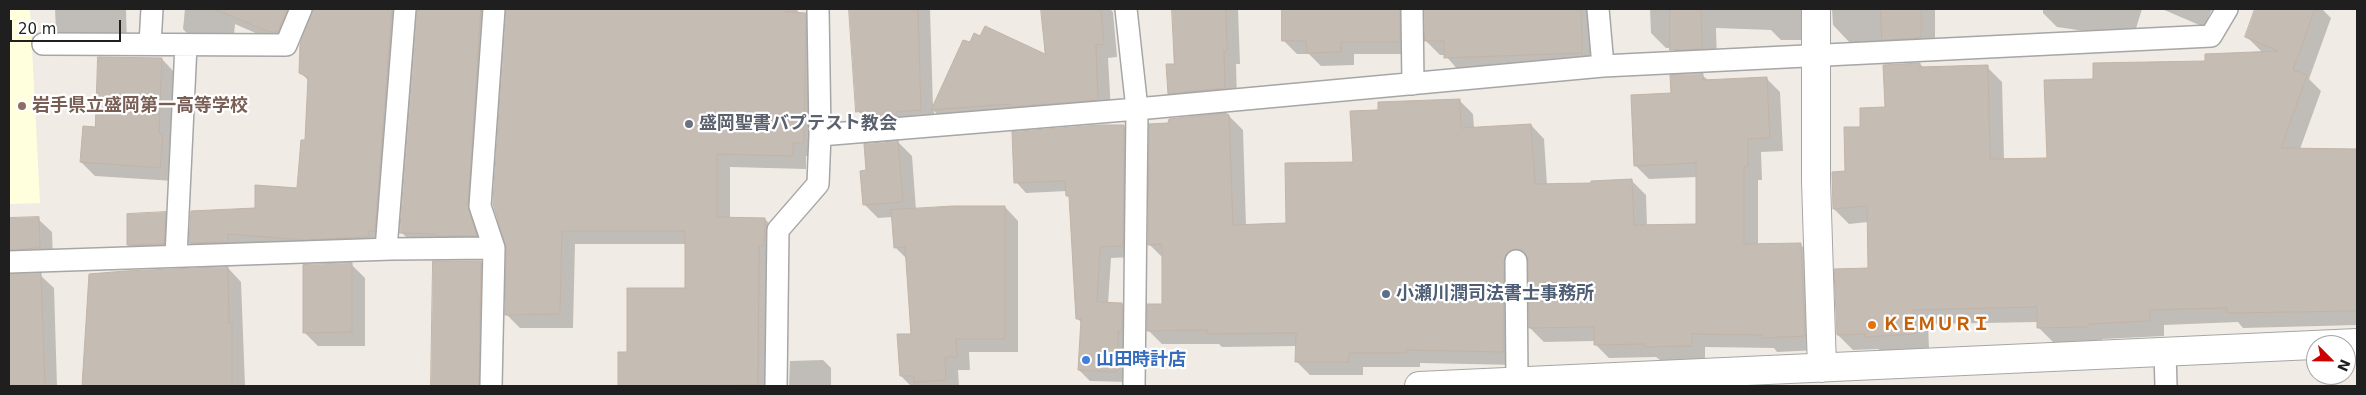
<!DOCTYPE html>
<meta charset="utf-8">
<style>
body{margin:0}
#map{position:relative;width:2366px;height:395px;overflow:hidden;background:#f0ece5;font-family:"DejaVu Sans",sans-serif}
canvas{display:block}
.frame{position:absolute;inset:0;border:10px solid #1f1f1f;pointer-events:none}
.north{position:absolute;left:2306px;top:335px;width:50px;height:50px;box-sizing:border-box;background:#fff;border:1px solid #a5a5a5;border-radius:50%;rotate:113deg;font-size:14px;font-weight:700;line-height:20px;text-align:center;color:#1f1f1f}
.north::after{content:'';display:block;margin:auto;width:18px;height:22px;background:#cd0100;clip-path:polygon(50% 0,100% 100%,50% 72%,0 100%)}
.scale{position:absolute;left:10px;top:20px;width:111px;height:22px;box-sizing:border-box;border:2px solid #1f1f1f;border-top:0;padding-left:6px;font-size:15px;line-height:18px;white-space:nowrap;color:#1f1f1f;-webkit-text-stroke:4px #fff;paint-order:stroke}
</style>
<div id="map">
<canvas width="2366" height="395"></canvas>
<div class="frame"></div>
<div class="north">N</div>
<div class="scale">20 m</div>
</div>
<script>
const ctx = document.querySelector('canvas').getContext('2d');
ctx.lineJoin = 'round';
function paint(path, color) { ctx.fillStyle = color; ctx.fill(path, 'evenodd'); }
function stroke(path, color, width, dash) { ctx.strokeStyle = color; ctx.lineWidth = width; ctx.lineCap = dash ? 'butt' : 'round'; ctx.setLineDash(dash || []); ctx.stroke(path); }
function write(font, color, halo, rows, align = 'center') {
  ctx.font = font + ' "DejaVu Sans","Noto Sans JP",sans-serif'; ctx.lineWidth = 4.5; ctx.setLineDash([]); ctx.textBaseline = 'middle'; ctx.strokeStyle = halo; ctx.fillStyle = color; for (const [text, x, y, turn = 0] of rows) {
    ctx.save(); ctx.translate(x, y); ctx.rotate((+turn || 0) * Math.PI / 180); ctx.textAlign = isNaN(turn) ? turn : align; if (halo) ctx.strokeText(text, 0, 0); ctx.fillText(text, 0, 0); ctx.restore();
  }
}
paint(new Path2D(`
 M9,9H30L40,203L9,204Z`), '#ffffde');
paint(new Path2D(`
 M55,9H126L127,47L73,48L56,31Z
 M185,9H797L799,14H805L819,28L818,156H806V169L730,167V218L765,219L778,233L777,386H619V353H628L686,289V244H575L573,328H520L506,314L508,10L502,11L495,22L489,249L415,246L401,232L419,10L408,15L388,244L204,256L190,243L298,189L306,142L309,81L300,72L313,11L307,12L285,46L235,24L233,45L196,43L183,29Z
 M852,9H930L933,107L1046,56L1042,9H1110L1113,12L1117,57L1108,58L1111,112L945,122L934,111V123L877,132L858,111Z
 M1173,9H1238L1240,64H1236L1237,101L1182,106L1169,93L1175,65Z
 M1283,9H1414L1412,54H1354V65L1321,66L1309,54H1297L1284,41Z
 M1426,9H1594L1595,66L1459,71L1445,55H1440L1426,41Z
 M1650,9H1829L1815,40H1781L1771,30L1716,28L1717,63L1687,65L1672,48H1666L1651,33Z
 M1832,9H1941H1935V52L1853,46L1833,25Z
 M2043,9H2142L2133,38L2057,27L2043,13Z
 M2162,9H2212L2204,27Z
 M2266,9H2322L2331,18L2309,79L2321,91L2300,149H2357V325L2243,328L2238,322L2164,325V336L2102,339V342H2053L2038,327V322L1928,324L1929,349L1881,351L1878,349L1853,350L1838,335L1869,269L1868,222L1849,224L1834,209L1861,128L1886,108L1920,64L1924,68L1987,67L2002,82L2004,160L2048,159L2095,80L2263,53L2247,37L2264,15Z
 M162,59L175,73L174,181L95,176L81,162L97,128Z
 M1702,75L1709,81L1766,78L1780,92L1783,151L1761,152L1762,180H1758V245L1800,244L1814,258L1819,350L1777,352L1774,348L1705,347V360H1660L1656,357L1609,358L1595,344V341L1544,342L1530,328V262L1523,264L1517,365L1420,363V367H1363V375H1310L1296,361L1297,346L1222,347L1219,344H1162L1148,330L1163,306V258L1149,244L1169,124L1229,116L1243,130L1246,226L1287,225L1354,163L1380,111L1459,100L1473,114L1474,128L1531,125L1544,139L1547,185L1592,184L1632,181L1646,195L1647,226H1697V177L1649,179L1635,165L1672,94Z
 M1124,126L1135,137L1133,257L1111,258L1108,304H1122L1133,315L1127,382L1090,381L1079,370L1082,323L1077,318L1071,199L1067,191L1026,193L1016,182Z
 M898,142L912,156L916,210L1005,207L1018,221V352H969L970,370H958L959,386H911L901,376L912,335L908,260L896,248L893,217L878,218L864,204L867,171Z
 M165,213L173,221L171,252L136,253L128,245Z
 M38,219L52,232L53,261L11,269L10,274L40,275L54,288L57,386H9V220Z
 M434,262H481L495,276L493,386H432Z
 M351,264L365,278V346H318L304,332Z
 M228,268L241,282L245,386H83L90,276Z
 M823,360L831,368V386H789L790,361Z
 M2137,385L2138,386H2097Z`), '#0003');
const building = new Path2D(`
 M214,9H288L278,32H270Z
 M313,9H392L375,231H369L368,237L303,240L228,234V242L189,243L191,211L255,208V185L297,188L301,140H305L308,77L299,73L300,45Z
 M417,9H481L468,205L477,236H434V234L400,233Z
 M506,9H786V12L806,13L804,143H793V156L717,154V217L765,218L764,246H759L758,385L618,386V352H627V288H685V231H562L560,314L505,315L506,247L493,204Z
 M849,9H918L921,110L896,112V116L863,119L862,111L856,112Z
 M1041,9H1101L1104,44L1096,45L1098,100L1011,107L1010,104L931,110L963,40L970,42L974,33L980,36L985,26L1045,54Z
 M1172,9H1226L1227,51H1224L1225,88L1168,94L1166,64H1174Z
 M1282,9H1400V42H1341V52L1307,53L1306,41H1282Z
 M1424,9H1581L1582,53L1444,58V41H1425Z
 M1670,9H1701L1702,49L1670,50Z
 M1881,9H1921V38L1882,40Z
 M2255,9H2315L2293,70L2307,75L2281,148L2357,149V311L2227,313V308L2150,310V321L2088,324V327L2037,328V307L1913,310L1915,334L1865,337V334L1837,335L1834,269L1868,268L1867,206L1833,209L1832,172L1845,171L1844,127H1860V108L1885,107L1883,65L1920,63V67L1988,65L1990,159L2047,158L2044,80L2093,79V63L2205,61V54L2278,51L2245,37Z
 M98,57L162,58L159,133L163,134L160,168L80,162L83,126L95,127Z
 M1703,74V80L1767,77L1770,138L1748,139V166L1744,167V244L1801,243L1805,336L1762,338V335L1692,334V346L1645,347V344L1594,345V327L1529,328L1528,260L1523,250L1516,249L1509,251L1504,261L1503,352L1406,350V353H1349V362H1295L1296,333L1207,334V330L1147,331V304H1162V244L1148,245L1149,124L1168,123L1169,119L1225,113L1229,115L1233,225L1286,223L1285,163L1353,162L1350,111L1378,110V102L1460,99L1461,128L1531,124L1535,184L1591,183V181L1632,179L1634,225L1696,224V163L1634,166L1631,95L1671,93L1670,75Z
 M1100,125H1124L1123,246L1100,247L1097,302L1122,303V331H1118L1117,372L1078,370L1081,319H1076L1069,196H1066L1065,181L1014,183L1012,132Z
 M898,141L903,202L863,205L860,171L866,170L864,144Z
 M954,206H1005V339H956L957,357H945L946,380L914,382V376H900L897,334H911L905,247L894,248L891,210Z
 M166,212L164,244L127,245V214Z
 M39,217L40,248L9,250V218Z
 M433,261H481L479,386H431Z
 M352,263V332L303,333V265Z
 M228,267L229,323H232V386H82L89,274L126,271Z
 M41,273L45,386H9V274Z`);
paint(building, '#c5bcb4');
stroke(building, '#c2b3a6', 1);
const lane = new Path2D(`
 M1126,9L1137,109L1134,386
 M1412,9L1413,84
 M1598,9L1603,66
 M43,44L286,45L301,9
 M150,44L152,9
 M820,135L1137,109L1603,66L2211,36L2227,9
 M386,249L405,9
 M176,256L186,45
 M1516,261L1517,382
 M9,262L391,249L494,248
 M2165,352L2166,386
 M491,386L494,248L480,206L494,9
 M776,386L778,230L818,184L820,135L818,9`);
const street = new Path2D(`
 M1816,9V181L1822,368
 M1419,386L2357,343`);
stroke(lane, '#a6a6a6', 24);
stroke(street, '#a6a6a6', 30);
stroke(lane, '#fff', 21);
stroke(street, '#fff', 28);
for (const [x, y, r, color] of [
 [22,106,5,"#8d6e63"],
 [689,124,5,"#6b7280"],
 [1386,294,5,"#5c6f8a"],
 [1872,325,5,"#e8710a"],
 [1086,360,5,"#3f7fe0"]
]) { const dot = new Path2D(); dot.arc(x, y, r, 0, 2 * Math.PI); ctx.fillStyle = color; ctx.fill(dot); stroke(dot, '#fff', 2); }
write('bold 18px', '#785e54', '#fff', [
 ["岩手県立盛岡第一高等学校",32,106]
], 'left');
write('bold 18px', '#5b616d', '#fff', [
 ["盛岡聖書バプテスト教会",699,124]
], 'left');
write('bold 18px', '#4e5e75', '#fff', [
 ["小瀬川潤司法書士事務所",1396,294]
], 'left');
write('bold 18px', '#c56008', '#fff', [
 ["ＫＥＭＵＲＩ",1882,325]
], 'left');
write('bold 18px', '#366cbe', '#fff', [
 ["山田時計店",1096,360]
], 'left');
</script>
